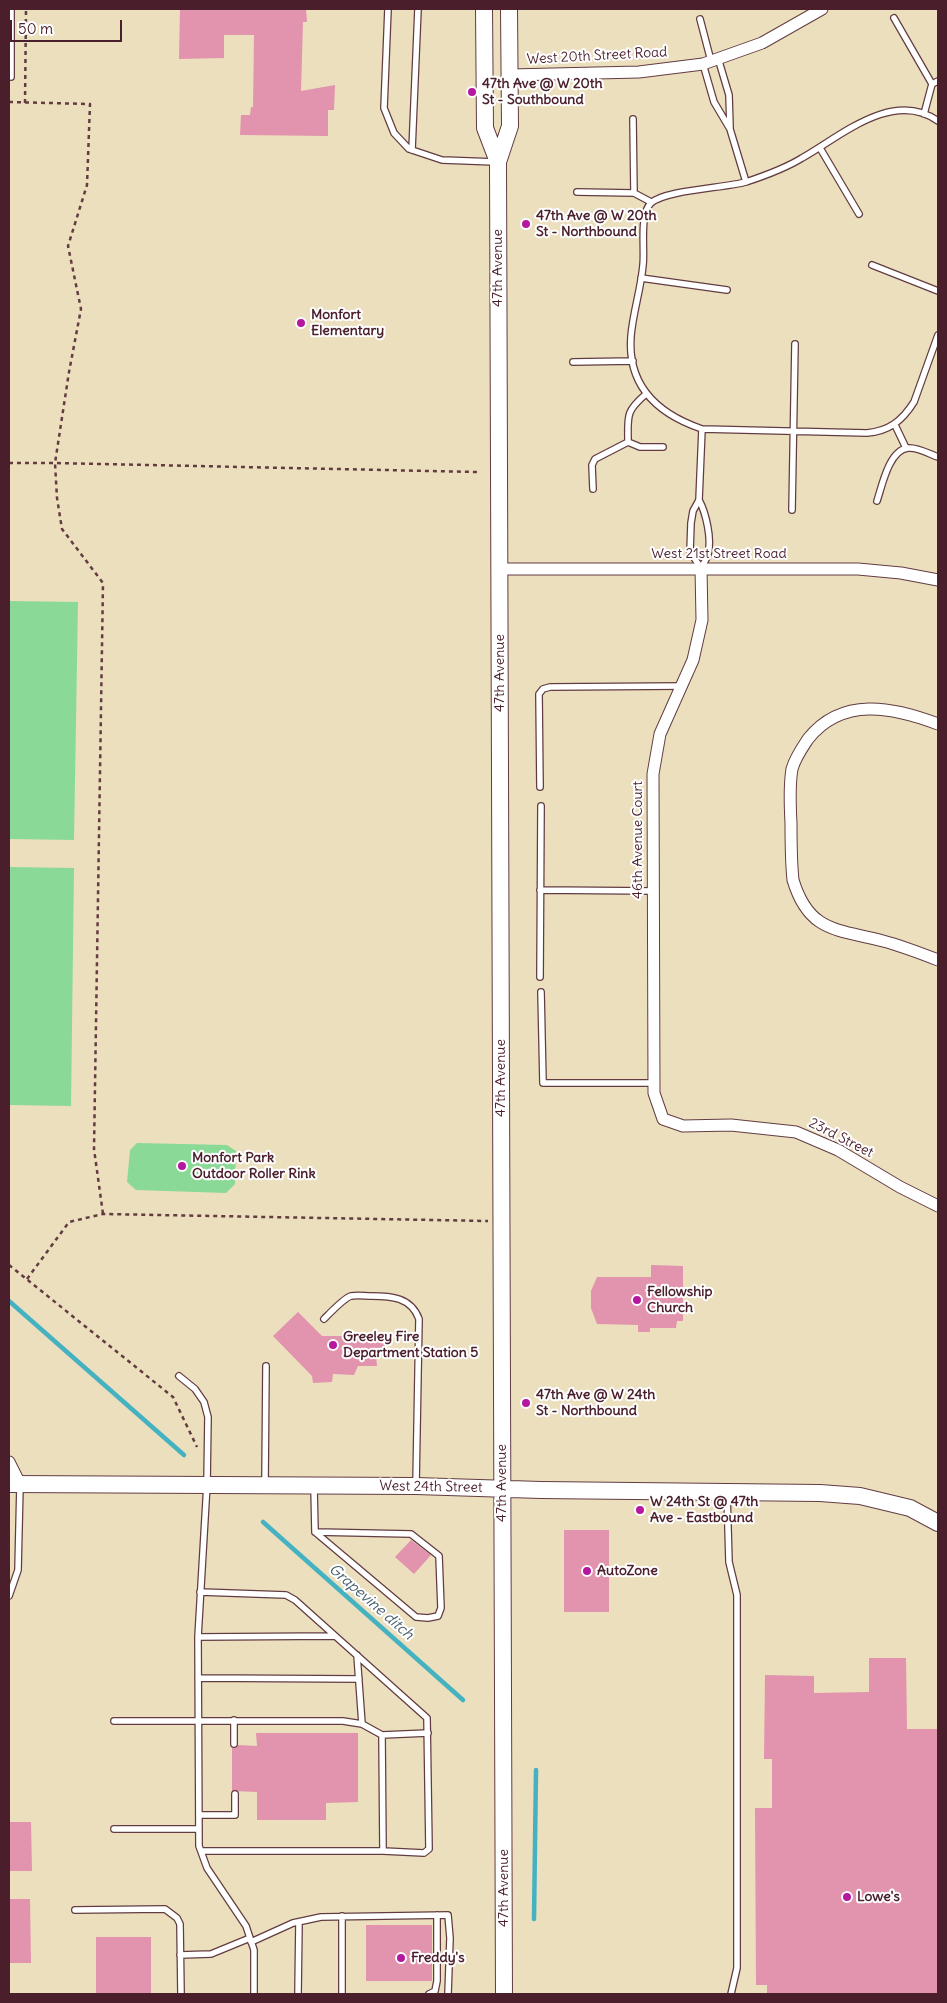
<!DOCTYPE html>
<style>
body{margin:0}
#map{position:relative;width:947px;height:2003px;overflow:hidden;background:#ecdfbe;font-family:Delius,sans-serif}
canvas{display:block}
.frame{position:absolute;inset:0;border:10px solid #4a1f2b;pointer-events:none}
.scale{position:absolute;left:10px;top:20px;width:112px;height:22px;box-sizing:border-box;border:2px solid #4a1f2b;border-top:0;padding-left:6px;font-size:15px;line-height:18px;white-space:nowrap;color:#4a1f2b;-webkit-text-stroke:4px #fff;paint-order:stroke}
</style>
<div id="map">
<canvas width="947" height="2003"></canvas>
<div class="frame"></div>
<div class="scale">50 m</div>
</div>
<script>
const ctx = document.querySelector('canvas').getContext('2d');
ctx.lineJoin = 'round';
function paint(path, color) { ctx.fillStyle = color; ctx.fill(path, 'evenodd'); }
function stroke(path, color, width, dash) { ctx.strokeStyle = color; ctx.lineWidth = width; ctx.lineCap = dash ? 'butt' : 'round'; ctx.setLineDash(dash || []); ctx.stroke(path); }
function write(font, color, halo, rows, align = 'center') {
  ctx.font = font + ' Delius,sans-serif'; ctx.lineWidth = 4; ctx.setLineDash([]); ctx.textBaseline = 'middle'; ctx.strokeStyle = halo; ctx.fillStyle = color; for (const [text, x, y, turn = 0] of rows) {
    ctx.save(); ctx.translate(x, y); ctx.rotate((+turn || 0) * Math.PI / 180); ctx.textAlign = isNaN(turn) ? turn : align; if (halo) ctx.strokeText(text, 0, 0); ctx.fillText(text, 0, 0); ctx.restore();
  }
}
paint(new Path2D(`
 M9,601L78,602L74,840L9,839Z
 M9,867L74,868L71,1106L9,1105Z
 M137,1143L227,1145L236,1151L235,1184L226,1193L136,1190L127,1182L130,1150Z`), '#8bd997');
stroke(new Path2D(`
 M9,1301L184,1455
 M263,1522L463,1700
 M534,1919L536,1770`), '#45b2c1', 4.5);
paint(new Path2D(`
 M180,9H306L307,22H303L301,91L335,85L334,110H328V136L240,135L241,115H250L251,107H253L254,35H224V58L179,59Z
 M651,1265L683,1266V1321H677L676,1328H650V1332H638V1325L597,1324L591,1308V1291L597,1277H651Z
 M298,1312L322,1336H385L384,1354H376L377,1366H358L354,1375L333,1374L332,1382L313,1383L312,1376L273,1336Z
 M564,1530H609V1612H564Z
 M411,1540L431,1555L414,1574L395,1557Z
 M869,1658H906L907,1729H938V1994H767V1985H756L755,1808H772V1759H764L765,1675L814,1676V1693L869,1692Z
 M256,1733H358V1802L326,1803V1820H257V1792L232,1791V1748H236L238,1745L257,1746Z
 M9,1822H31L32,1871H9Z
 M9,1899H30L31,1963H9Z
 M366,1925H432V1981H366Z
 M96,1937H151V1994H96Z`), '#e293ad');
const lane = new Path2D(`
 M388,9L384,108L394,133L409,149L442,160L496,162
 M894,18L932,84
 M700,19L711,61
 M718,58L729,95L730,127
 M703,64L714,102L730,129L746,182
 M11,77V9
 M924,114L932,84L938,81
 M633,119L634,193
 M938,121C893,89 841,136 802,158C786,168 764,176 746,182C724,188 665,190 651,203C639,214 645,249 643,265C641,289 633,312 631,336C627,386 658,414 702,429L867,433C889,431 902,421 914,402L938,335
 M820,148L859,214
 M412,150L418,9
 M577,192L634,193L651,202
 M872,265L938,291
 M641,278L727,290
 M573,362L633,361
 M646,394C625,412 628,416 628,442L640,447H663
 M895,425L906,448
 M593,489L592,465L595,459L628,442
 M699,500C706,513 712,539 708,554C707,559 703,564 701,568L690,552L691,523L693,511L699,500L702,429
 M877,501C882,486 889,450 908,448C918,447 929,454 938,457
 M792,510L795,344
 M540,787L539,694L543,689L550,687L682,686
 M540,890L653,891
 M540,977L541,806
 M541,992L543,1083H654
 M324,1319C330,1313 344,1298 351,1296C357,1295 365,1296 371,1296C391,1296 411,1297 419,1319L416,1484
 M179,1376L195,1389L204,1402L208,1417L207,1484L198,1637L199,1846L207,1868L246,1926L254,1950V1994
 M265,1483L266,1366
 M314,1487L315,1532L416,1617L428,1618L438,1616L441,1608L439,1556L411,1534L315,1532
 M727,1493L729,1562L737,1595V1968L731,1994
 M200,1592L286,1595L295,1600L427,1718L429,1849L424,1853L383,1851
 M9,1596L18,1570L20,1485
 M198,1637L335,1636
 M357,1655L362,1724
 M198,1678L359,1679
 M234,1720V1744
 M114,1721H343L362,1724L382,1735L383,1851H201
 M382,1735L428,1733
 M199,1815H235V1794
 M114,1829H199
 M75,1910L165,1909L177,1918L180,1924L181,1994
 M251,1942L293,1923L321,1917L448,1915L450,1938L448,1994
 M180,1955L211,1954L250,1938
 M298,1994L299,1922
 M342,1994V1916
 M429,1994L435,1991L437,1981V1915`);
const street = new Path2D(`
 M510,75L639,72L703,64L762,43L822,9
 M701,568L702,620L693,660L660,734L653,774L654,1093L663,1119L683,1126L731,1125L796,1132L838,1150L900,1187L938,1206
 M499,569H858L901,573L938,580
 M938,724C893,707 842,696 808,739C802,748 795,758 792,769C789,787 790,805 791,823C791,842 791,861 793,880C809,933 838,929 883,941C902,946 920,953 938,960
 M9,1462L20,1484`);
const secondary = new Path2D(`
 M484,9L485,128L498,162
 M9,1484L416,1486L541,1490L820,1493L860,1496L910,1508L938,1523
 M504,1994L498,162L510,126L509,9`);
stroke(lane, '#623c41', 8);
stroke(street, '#623c41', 13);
stroke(secondary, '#623c41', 18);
stroke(new Path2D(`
 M9,102L90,104L87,185L68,246L81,309L69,372L55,463L57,498L62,529L103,583L94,1149L103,1214
 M25,103L26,9
 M9,463H55L477,472
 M9,1265L173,1397L197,1447
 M27,1279L69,1222L103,1214L488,1221`), '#623c41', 2.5, [4, 4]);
stroke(lane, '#fff', 5.5);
stroke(street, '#fff', 11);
stroke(secondary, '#fff', 16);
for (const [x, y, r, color] of [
 [472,92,5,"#b5179e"],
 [526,224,5,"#b5179e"],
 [301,323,5,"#b5179e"],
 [182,1166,5,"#b5179e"],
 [637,1300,5,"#b5179e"],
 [333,1345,5,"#b5179e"],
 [526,1403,5,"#b5179e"],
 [640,1510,5,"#b5179e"],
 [587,1571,5,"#b5179e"],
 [847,1897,5,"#b5179e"],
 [401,1958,5,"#b5179e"]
]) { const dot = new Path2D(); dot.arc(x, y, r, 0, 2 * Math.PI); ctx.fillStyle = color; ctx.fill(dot); stroke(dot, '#fff', 2); }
write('14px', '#4a1f2b', '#fff', [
 ["West 20th Street Road",597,56,-3],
 ["47th Avenue",498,268,-90],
 ["West 21st Street Road",719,554],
 ["47th Avenue",500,673,-90],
 ["46th Avenue Court",638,840,-90],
 ["47th Avenue",501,1078,-90],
 ["23rd Street",841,1138,27],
 ["47th Avenue",502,1483,-90],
 ["West 24th Street",431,1487,1],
 ["47th Avenue",504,1888,-90]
]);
write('bold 14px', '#4a1f2b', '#fff', [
 ["47th Ave @ W 20th",482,84],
 ["St - Southbound",482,100],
 ["47th Ave @ W 20th",536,216],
 ["St - Northbound",536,232],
 ["Monfort",311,315],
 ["Elementary",311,331],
 ["Monfort Park",192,1158],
 ["Outdoor Roller Rink",192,1174],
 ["Fellowship",647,1292],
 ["Church",647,1308],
 ["Greeley Fire",343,1337],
 ["Department Station 5",343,1353],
 ["47th Ave @ W 24th",536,1395],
 ["St - Northbound",536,1411],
 ["W 24th St @ 47th",650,1502],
 ["Ave - Eastbound",650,1518],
 ["AutoZone",597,1571],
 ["Lowe's",857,1897],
 ["Freddy's",411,1958]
], 'left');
write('italic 15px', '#48616e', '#fff', [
 ["Grapevine ditch",371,1602,41]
]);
</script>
